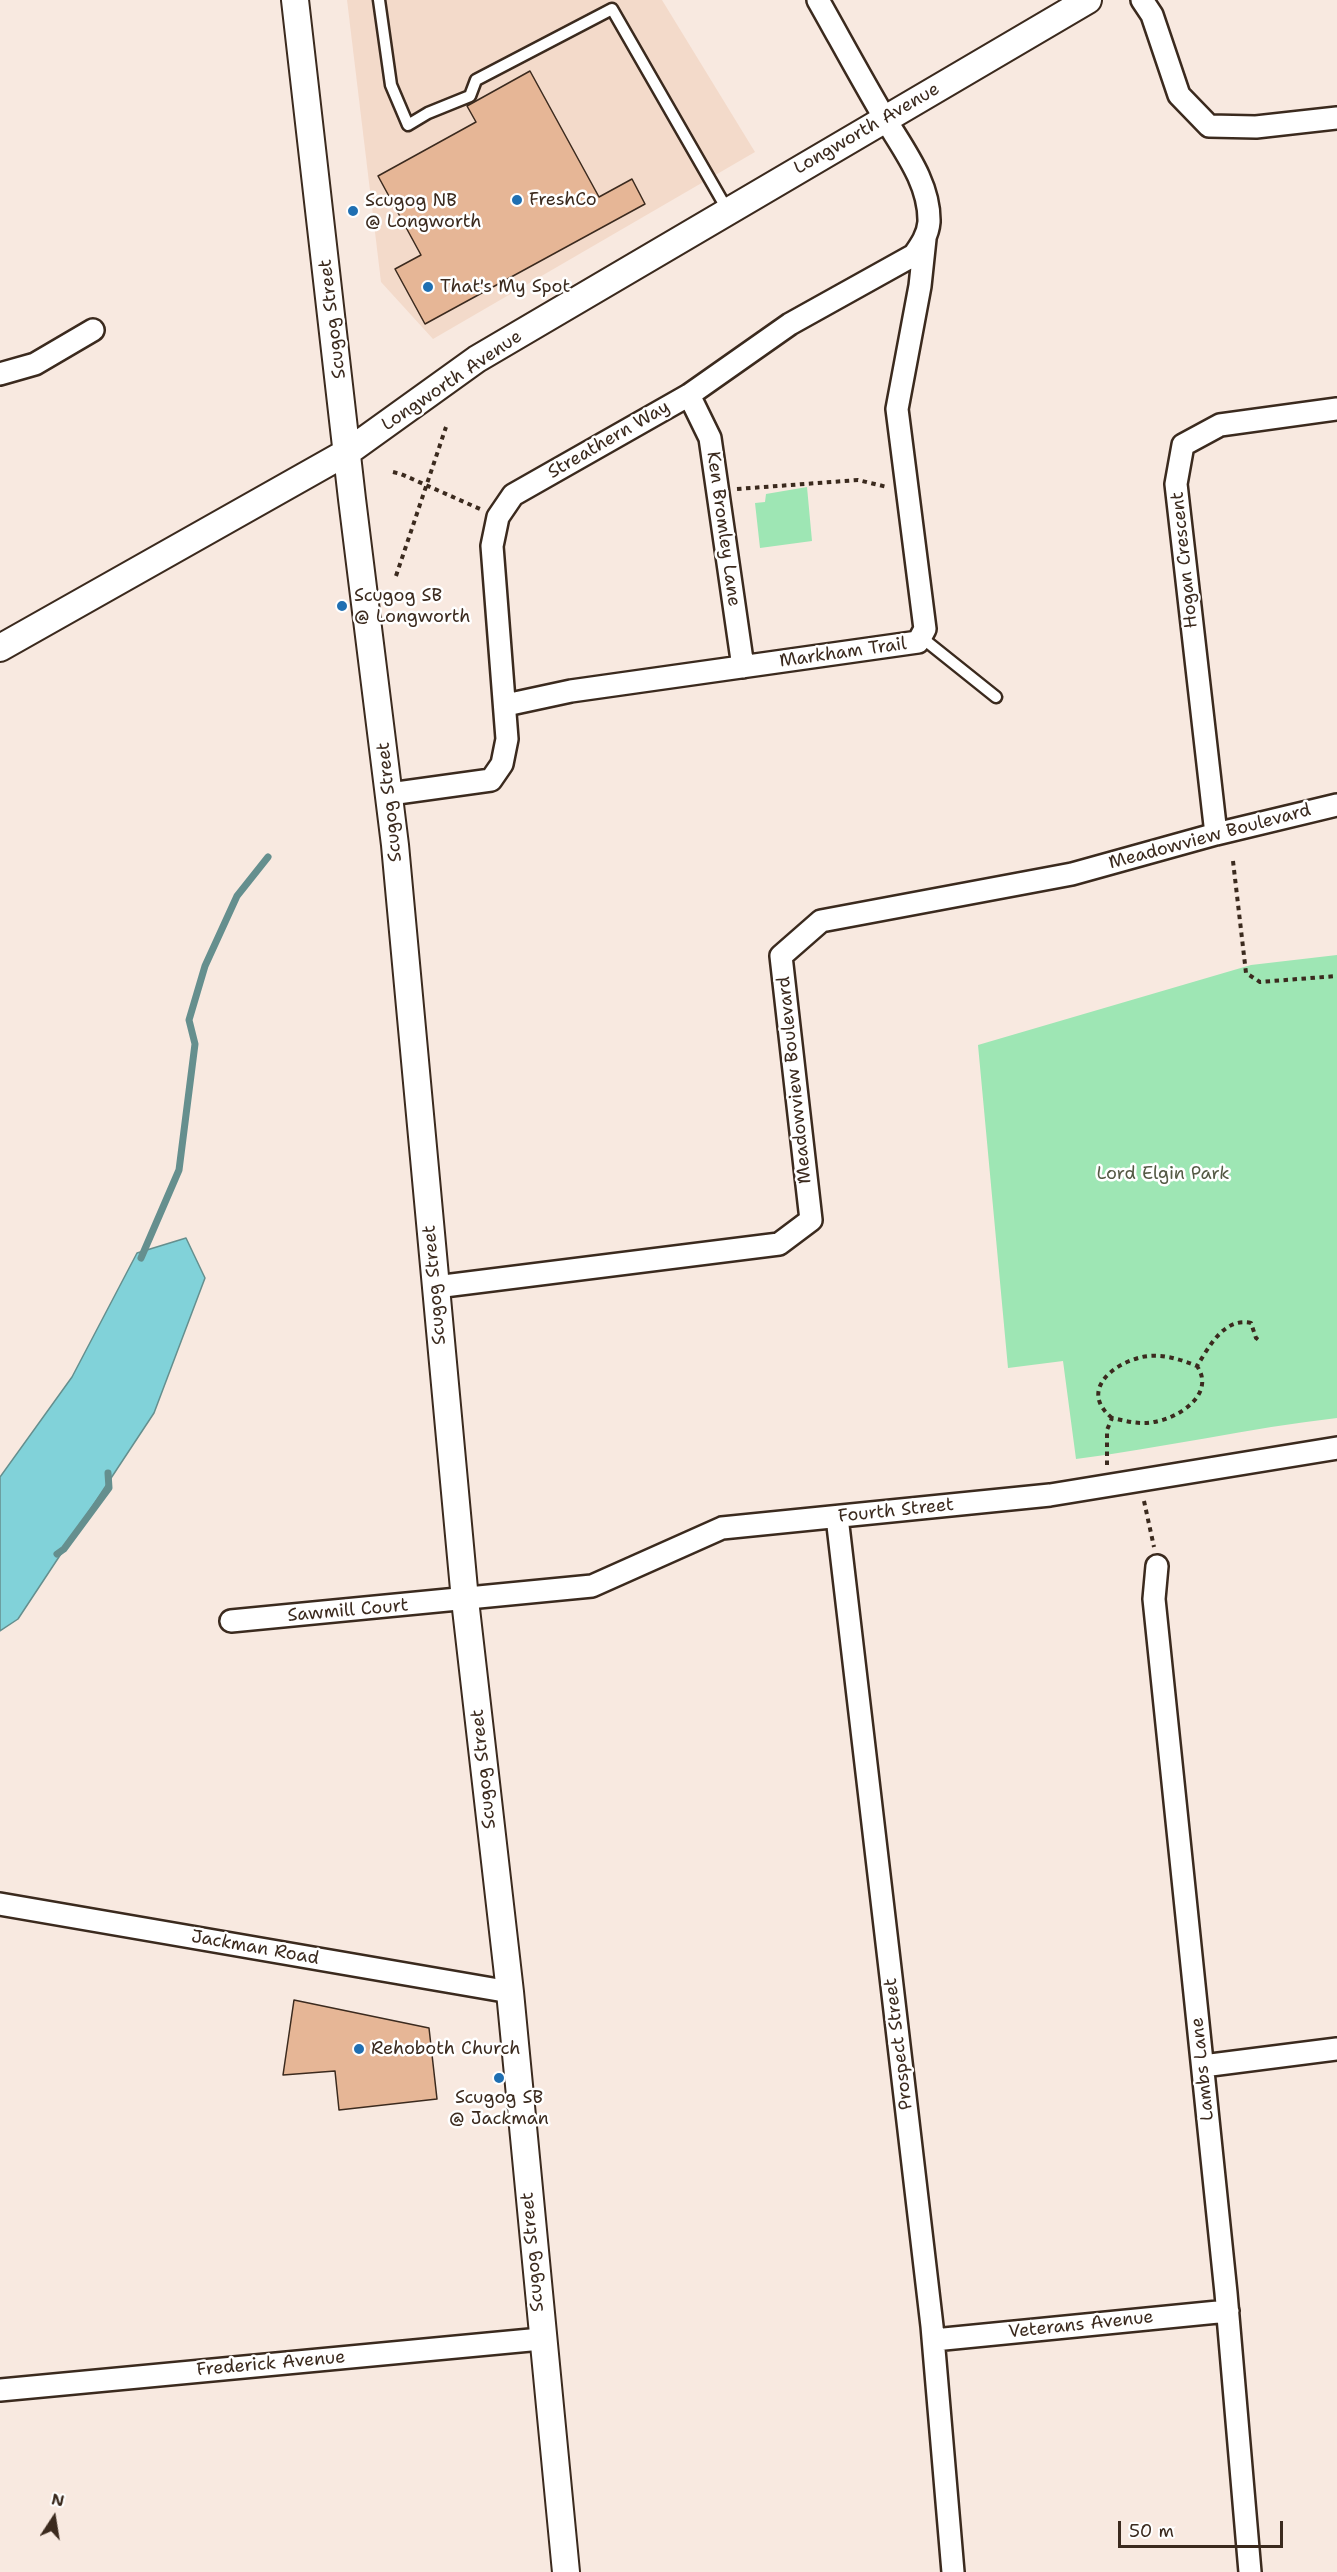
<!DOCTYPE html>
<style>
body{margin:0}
#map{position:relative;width:1337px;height:2572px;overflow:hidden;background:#f8e9e0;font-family:"Shantell Sans",sans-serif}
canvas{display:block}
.north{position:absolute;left:24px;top:2488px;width:60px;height:60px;-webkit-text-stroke:4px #fff;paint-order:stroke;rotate:12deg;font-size:16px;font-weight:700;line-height:24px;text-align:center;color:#3b2a1e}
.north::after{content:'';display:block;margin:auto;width:21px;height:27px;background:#3b2a1e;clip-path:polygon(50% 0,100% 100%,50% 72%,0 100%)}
.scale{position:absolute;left:1118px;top:2521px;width:165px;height:27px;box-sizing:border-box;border:3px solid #3b2a1e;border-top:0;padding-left:8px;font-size:18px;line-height:21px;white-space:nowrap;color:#3b2a1e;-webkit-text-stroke:4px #fff;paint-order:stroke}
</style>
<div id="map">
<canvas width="1337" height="2572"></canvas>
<div class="north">N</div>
<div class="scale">50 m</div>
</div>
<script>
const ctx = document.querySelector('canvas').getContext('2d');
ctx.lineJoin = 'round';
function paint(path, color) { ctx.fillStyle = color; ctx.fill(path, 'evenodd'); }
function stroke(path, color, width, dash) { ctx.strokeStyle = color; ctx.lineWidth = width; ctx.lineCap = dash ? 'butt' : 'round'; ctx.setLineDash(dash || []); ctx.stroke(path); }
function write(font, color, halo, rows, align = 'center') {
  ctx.font = font + ' "Shantell Sans",sans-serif'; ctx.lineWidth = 5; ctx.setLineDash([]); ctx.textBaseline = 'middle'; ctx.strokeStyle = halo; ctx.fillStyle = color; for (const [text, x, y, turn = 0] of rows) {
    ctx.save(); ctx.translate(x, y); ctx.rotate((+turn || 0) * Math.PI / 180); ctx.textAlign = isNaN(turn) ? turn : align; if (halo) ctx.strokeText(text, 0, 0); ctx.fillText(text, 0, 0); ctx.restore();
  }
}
paint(new Path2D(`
 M347,0H662L755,152L433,339L381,282Z`), '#f3daca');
paint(new Path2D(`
 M807,487L812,541L760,548L755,503L765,502L766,494Z
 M1337,955V1418C1249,1428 1163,1448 1076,1459L1063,1361L1008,1368L978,1045L1251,965Z`), '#9ee6b4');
const water = new Path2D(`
 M186,1238L205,1278L154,1413L18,1619L0,1631V1477L72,1377L137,1253Z`);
paint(water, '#81d2d9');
stroke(water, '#658f8e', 1.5);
stroke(new Path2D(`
 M141,1258L179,1170L195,1044L189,1020L205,966L237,896L268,857
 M57,1554L64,1549L109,1488L108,1473`), '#658f8e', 7);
const building = new Path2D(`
 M530,71L599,197L632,179L645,204L425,324L395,269L421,255L378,176L476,122L467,106Z
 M294,2000L429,2028L437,2099L339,2110L335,2071L283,2075Z`);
paint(building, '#e6b696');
stroke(building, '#3b2a1e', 1.5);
const service = new Path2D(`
 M379,0L391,85L408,125L428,113L470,96L476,80L612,9L728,211
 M921,637L996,697`);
const minor = new Path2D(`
 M1142,0L1152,15L1179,95L1209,126L1256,127L1337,118
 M0,374L35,364L93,330
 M689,395L710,438L743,667
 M506,705L571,691L918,642L925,629L897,409L920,286L925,239
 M390,794L491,780L502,764L507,739L492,546L498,517L513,495L689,395L790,324L914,255C921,245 928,235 929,222C930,183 903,149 884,117C861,78 840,39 818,0
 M1216,834L1176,484L1183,445L1220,425L1337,409
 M436,1287L779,1244L811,1220L781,956L821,921L1072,874L1216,834L1337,805
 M837,1517L932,2326L953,2572
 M1157,1566L1154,1599L1226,2293L1250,2572
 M231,1621L592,1586L722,1528L1050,1495L1337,1448
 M0,1904L510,1992
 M1203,2066L1337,2049
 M934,2340L1228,2311
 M0,2390L541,2339`);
const tertiary = new Path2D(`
 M295,0L352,499L395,845L465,1600L510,1992L566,2572
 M0,648L349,451L477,359L1088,0`);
stroke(service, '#3b2a1e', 15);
stroke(minor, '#3b2a1e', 26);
stroke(tertiary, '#3b2a1e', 30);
stroke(new Path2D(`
 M393,472L401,474L480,509
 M737,489L858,480L887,487
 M396,576L446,427
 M1233,861L1246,973L1260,982L1337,976
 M1112,1418C1079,1391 1112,1364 1142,1357C1161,1353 1179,1359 1197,1366C1209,1347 1224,1317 1251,1323L1256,1338L1260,1341
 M1107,1465V1430L1112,1418C1126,1421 1140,1425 1154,1422C1179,1418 1216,1394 1197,1366
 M1144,1501L1154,1547`), '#3b2a1e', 4, [4.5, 4.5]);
stroke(service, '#fff', 10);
stroke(minor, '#fff', 21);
stroke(tertiary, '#fff', 26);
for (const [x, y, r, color] of [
 [517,200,6,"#1f6fb2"],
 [353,211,6,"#1f6fb2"],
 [428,287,6,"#1f6fb2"],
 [342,606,6,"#1f6fb2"],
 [359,2049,6,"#1f6fb2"],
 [499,2078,6,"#1f6fb2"]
]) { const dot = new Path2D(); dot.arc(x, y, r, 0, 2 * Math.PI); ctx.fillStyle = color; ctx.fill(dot); stroke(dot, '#fff', 2); }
write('18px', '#3b2a1e', '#fff', [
 ["Longworth Avenue",867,129,-30],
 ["Scugog Street",333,319,-97],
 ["Longworth Avenue",452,381,-34],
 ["Streathern Way",609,440,-30],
 ["Ken Bromley Lane",723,529,82],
 ["Hogan Crescent",1185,560,-96],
 ["Markham Trail",843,653,-8],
 ["Scugog Street",390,802,-96],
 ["Meadowview Boulevard",1210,837,-15],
 ["Meadowview Boulevard",795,1080,-96],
 ["Scugog Street",435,1285,-95],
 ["Fourth Street",896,1511,-6],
 ["Sawmill Court",348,1611,-5],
 ["Scugog Street",484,1769,-96],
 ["Jackman Road",255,1948,10],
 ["Prospect Street",899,2044,-97],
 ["Lambs Lane",1203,2069,-96],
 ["Scugog Street",533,2252,-95],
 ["Veterans Avenue",1081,2325,-6],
 ["Frederick Avenue",271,2364,-5]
]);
write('18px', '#3b2a1e', '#fff', [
 ["FreshCo",529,200],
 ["Scugog NB",365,201],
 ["@ Longworth",365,222],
 ["That's My Spot",440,287],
 ["Scugog SB",354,596],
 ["@ Longworth",354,617],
 ["Rehoboth Church",371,2049],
 ["Scugog SB",499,2098,"center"],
 ["@ Jackman",499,2119,"center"]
], 'left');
write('18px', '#545944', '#fff', [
 ["Lord Elgin Park",1163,1174]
]);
</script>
